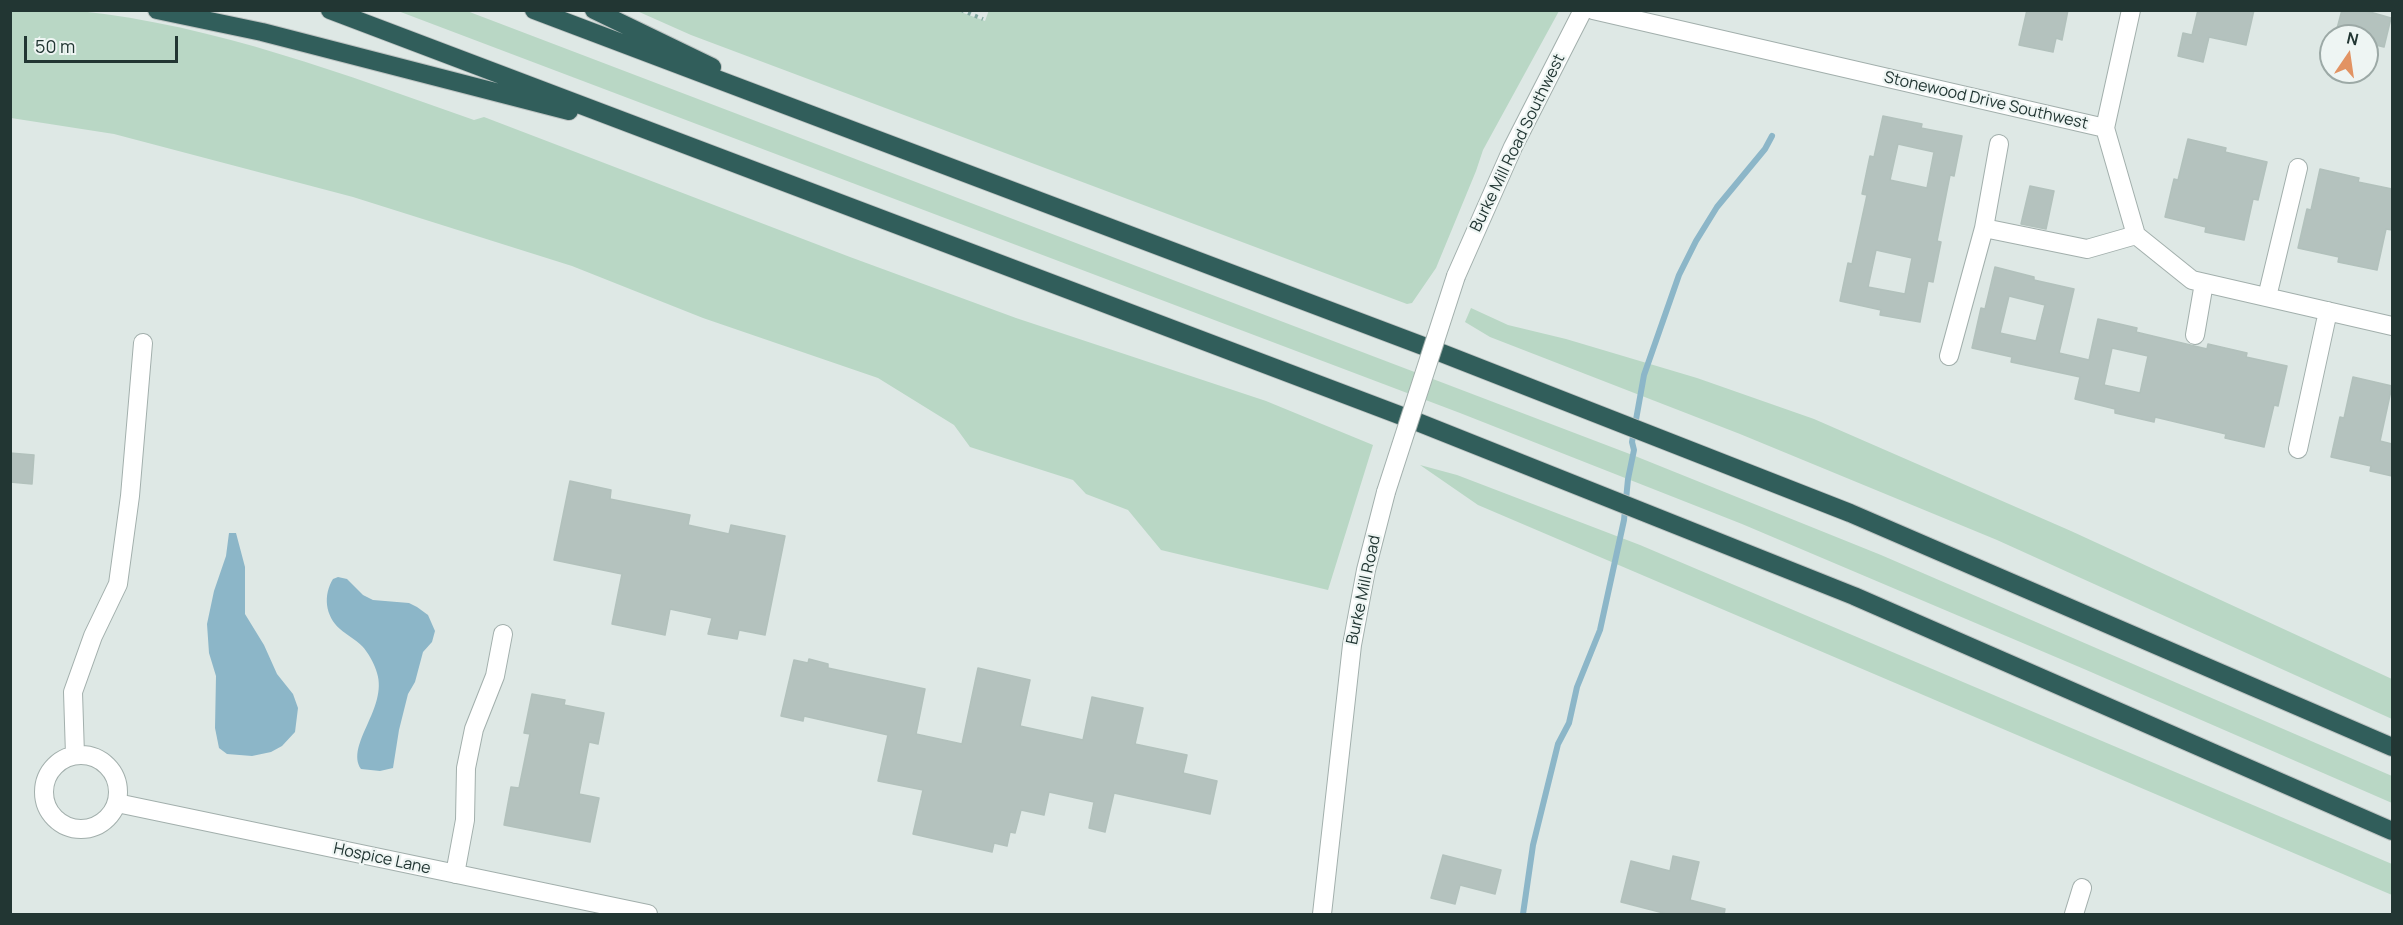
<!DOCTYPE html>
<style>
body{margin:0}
#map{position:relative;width:2403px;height:925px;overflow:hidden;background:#dee8e5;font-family:Manrope,sans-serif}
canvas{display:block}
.frame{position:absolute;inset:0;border:12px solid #223633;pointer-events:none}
.north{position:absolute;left:2319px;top:24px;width:60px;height:60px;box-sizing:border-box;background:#eef5f3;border:2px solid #9ca9a6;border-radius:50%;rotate:13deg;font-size:16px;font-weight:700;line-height:24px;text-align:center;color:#223633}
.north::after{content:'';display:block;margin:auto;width:21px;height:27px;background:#e29363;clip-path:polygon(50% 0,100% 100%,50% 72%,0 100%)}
.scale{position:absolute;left:24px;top:36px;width:154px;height:27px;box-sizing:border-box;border:3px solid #223633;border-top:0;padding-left:8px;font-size:18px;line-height:21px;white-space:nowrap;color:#223633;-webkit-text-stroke:4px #eef5f3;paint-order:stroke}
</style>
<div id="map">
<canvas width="2403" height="925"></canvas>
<div class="frame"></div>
<div class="north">N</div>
<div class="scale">50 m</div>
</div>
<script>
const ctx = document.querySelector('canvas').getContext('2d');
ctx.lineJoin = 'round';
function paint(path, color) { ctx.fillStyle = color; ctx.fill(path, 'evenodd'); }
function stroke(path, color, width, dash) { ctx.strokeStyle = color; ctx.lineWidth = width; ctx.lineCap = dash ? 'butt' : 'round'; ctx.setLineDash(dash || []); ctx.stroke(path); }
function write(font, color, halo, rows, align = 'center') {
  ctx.font = font + ' Manrope,sans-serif'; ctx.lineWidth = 4.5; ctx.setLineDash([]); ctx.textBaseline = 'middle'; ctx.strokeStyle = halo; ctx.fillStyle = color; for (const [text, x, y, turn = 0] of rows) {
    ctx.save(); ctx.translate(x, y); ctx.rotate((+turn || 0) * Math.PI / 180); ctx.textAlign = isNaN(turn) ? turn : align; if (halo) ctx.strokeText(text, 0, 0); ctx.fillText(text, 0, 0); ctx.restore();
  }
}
paint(new Path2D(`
 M10,11C33,10 57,8 79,11C215,25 346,75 474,120L484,117L850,257L1016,318L1266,401L1373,445L1328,590L1161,550L1128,510L1086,494L1073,480L970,447L954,425L878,378L703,318L572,266L353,197L114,134L11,118Z
 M398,11H467L1635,456L1881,555L2392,776V803L2084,669L1742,524L1460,413Z
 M958,11L985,21L989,10L1559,11L1483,150L1476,171L1436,268L1412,303L1407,304L691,35L637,11Z
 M1471,308L1508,325L1566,339L1697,378L1814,419L2071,531L2392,679V719L1997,540L1740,434L1490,337L1465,322Z
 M1420,465L1457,475L1640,545L2392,864V895L1478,505Z`), '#b9d7c5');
paint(new Path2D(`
 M229,533H236L245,567V614L264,645L277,674L293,694L298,708L295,732L282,746L271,752L252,756L227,754L219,748L215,728L216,676L209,653L207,624L214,591L226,556Z
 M338,577L347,579L363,595L373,600L409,603L417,607L428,615L435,631L432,642L423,652L415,682L408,694L399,730L393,768L380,771L361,769C345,745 388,708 377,673C375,665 368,652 362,646C355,639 347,635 340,629C325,616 323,595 333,579Z`), '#8cb6c8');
stroke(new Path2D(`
 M1523,914L1533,845L1558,744L1569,723L1577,687L1600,630L1624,520L1628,479L1634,450L1632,442L1644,375L1679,275L1696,241L1717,207L1765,149L1772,136`), '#8cb6c8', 6);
const building = new Path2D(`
 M2027,10H2068L2062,40L2056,38L2053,52L2019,45Z
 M2198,10H2254L2246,45L2209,37L2203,62L2178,56L2183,33L2192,35Z
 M2342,10H2363L2391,18L2384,47L2367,43V36H2335Z
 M1883,116L1922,124L1921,128L1962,136L1954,176L1950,175L1937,241L1941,242L1933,282L1928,281L1920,322L1880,315L1881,310L1840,301L1848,263L1852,264L1867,195L1862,194L1870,156L1874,157ZM1898,144L1934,152L1927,188L1890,180ZM1876,250L1912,258L1905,294L1868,287Z
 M2188,139L2226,148L2225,152L2267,162L2258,200L2253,199L2244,240L2205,232L2206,227L2165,217L2174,179L2178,180Z
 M2320,169L2359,178L2358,182L2392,189V230L2386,229L2377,270L2338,262L2339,257L2298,248L2307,209L2311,210Z
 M2030,186L2054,191L2046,229L2021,224Z
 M1995,267L2034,277V280L2074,289L2059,353L2089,360L2098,319L2137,328L2136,332L2207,349L2208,344L2247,353L2246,357L2287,366L2278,406L2274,405L2264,447L2225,438L2226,434L2155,417L2154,422L2115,413V409L2075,399L2080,377L2011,362L2012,357L1972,348L1981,308L1985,309ZM2009,296L2045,305L2036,341L2000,333ZM2112,348L2148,356L2140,393L2104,385Z
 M2353,377L2392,386L2380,441L2392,444V476L2370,471L2371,466L2331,457L2340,417L2344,418Z
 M10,453L34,455L32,484L10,482Z
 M570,481L611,490L610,499L690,515L688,525L729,534L731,525L785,536L765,635L739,630L737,639L708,634L712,618L670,609L665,635L612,624L622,574L554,560Z
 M809,659L828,664V668L925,689L916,734L962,744L978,668L1030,680L1020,726L1083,740L1092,697L1143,708L1135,744L1187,755L1183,773L1217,781L1210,814L1114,793L1105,832L1089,828L1094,802L1049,792L1044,815L1021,810L1015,833L1010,832L1007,846L994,843L992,852L913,834L923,790L878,781L888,735L804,716L803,721L781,716L794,660L808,663Z
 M532,694L565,700L564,705L604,713L598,744L589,742L579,794L599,798L590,842L504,825L511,787L519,788L530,734L524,733Z
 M1443,855L1501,870L1495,894L1460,885L1455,904L1431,898Z
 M1673,856L1699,862L1690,900L1725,909L1724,915H1671L1621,902L1631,861L1670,871Z`);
paint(building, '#b4c2be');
stroke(building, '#b2c1bc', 1.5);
const minor = new Path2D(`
 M1593,10L2105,128L2136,235L2192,280L2392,326
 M2105,128L2131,10
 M1984,228L1999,144
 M1456,276L1513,147L1583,10
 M2267,297L2298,168
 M2195,335L2204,283
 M1949,356L1984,228L2087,249L2136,235
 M2298,449L2328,311
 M44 792a37 37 0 1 1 74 0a37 37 0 1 1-74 0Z
 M75,755L73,692L93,636L118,584L130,496L143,343
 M117,803L648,914
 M455,874L465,820L466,768L474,729L495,676L503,634
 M1322,914L1352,645L1366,570L1386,492
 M2074,914L2082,888`);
const highway = new Path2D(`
 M157,10L262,32L569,111
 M330,10L1415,421L1854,596L2392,831
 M534,10L1439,352L1850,513L2392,747
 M594,10L712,67`);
stroke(minor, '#a2afac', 20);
stroke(highway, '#bdc3c2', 20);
stroke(new Path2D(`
 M961,10L983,19`), '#82a8a1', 4, [3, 4.5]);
stroke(minor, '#fff', 18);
stroke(highway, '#315e5b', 18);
const minorBridge = new Path2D(`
 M1386,492L1456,276`);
stroke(minorBridge, '#a2afac', 20, []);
stroke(minorBridge, '#fff', 18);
write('16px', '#223633', '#eef5f3', [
 ["Stonewood Drive Southwest",1986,101,13],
 ["Burke Mill Road Southwest",1518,143,-64],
 ["Burke Mill Road",1364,590,-78],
 ["Hospice Lane",382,859,12]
]);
</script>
